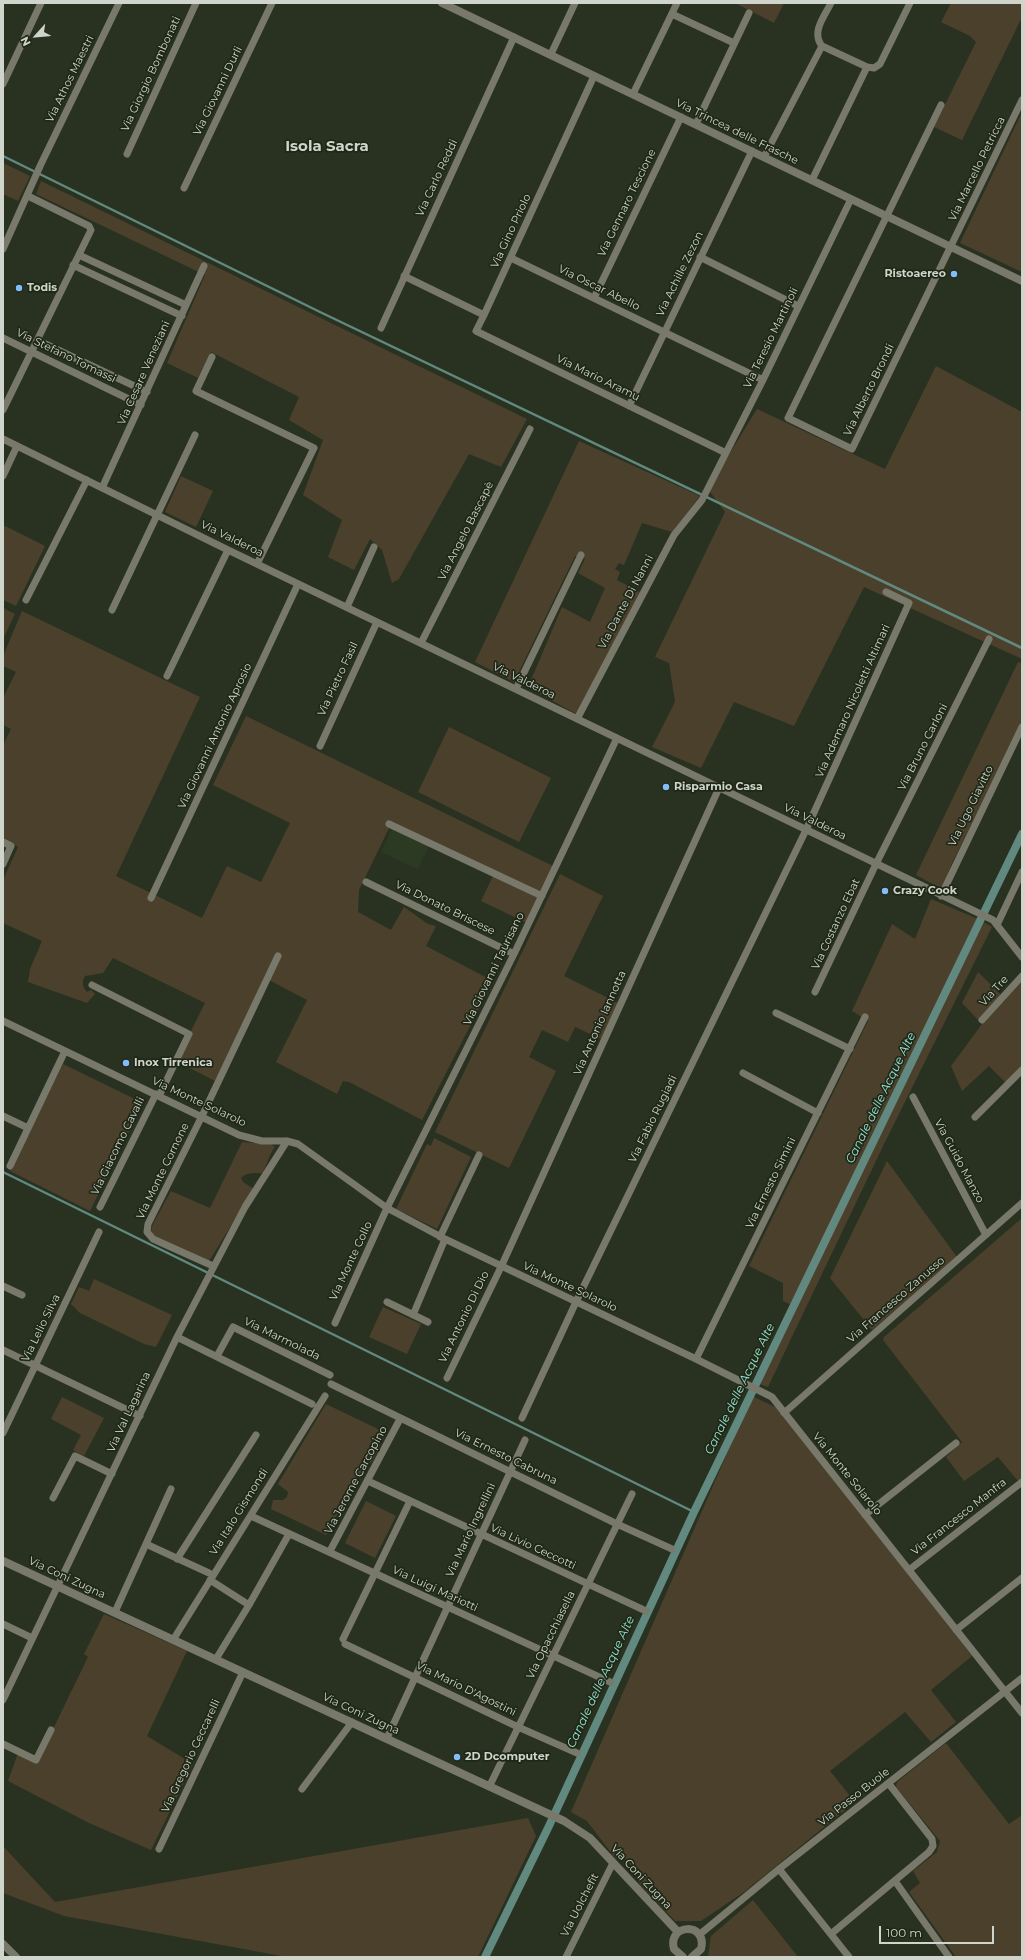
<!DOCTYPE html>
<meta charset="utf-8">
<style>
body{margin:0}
#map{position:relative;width:1025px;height:1960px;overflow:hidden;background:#293221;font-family:Montserrat,sans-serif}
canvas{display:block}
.frame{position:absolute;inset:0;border:4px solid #cfd5ca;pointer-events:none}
.north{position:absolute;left:16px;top:16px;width:40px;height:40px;-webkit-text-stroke:3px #1f2817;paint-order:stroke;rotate:243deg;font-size:11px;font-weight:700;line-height:16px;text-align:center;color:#cfd5ca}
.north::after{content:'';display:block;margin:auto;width:14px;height:18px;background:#cfd5ca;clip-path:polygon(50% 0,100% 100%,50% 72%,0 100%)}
.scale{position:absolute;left:879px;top:1926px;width:115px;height:18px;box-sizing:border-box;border:2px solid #cfd5ca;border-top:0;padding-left:5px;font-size:12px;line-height:14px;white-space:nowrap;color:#cfd5ca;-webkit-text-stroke:3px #1f2817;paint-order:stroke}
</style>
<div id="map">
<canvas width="1025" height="1960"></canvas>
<div class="frame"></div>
<div class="north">N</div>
<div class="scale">100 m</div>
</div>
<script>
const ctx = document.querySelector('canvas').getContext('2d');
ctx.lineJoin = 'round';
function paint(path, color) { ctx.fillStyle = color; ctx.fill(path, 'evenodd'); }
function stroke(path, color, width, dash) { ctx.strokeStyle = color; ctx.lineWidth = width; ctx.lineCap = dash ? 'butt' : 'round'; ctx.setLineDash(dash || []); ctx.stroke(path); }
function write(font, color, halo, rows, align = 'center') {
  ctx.font = font + ' Montserrat,sans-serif'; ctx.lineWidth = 3.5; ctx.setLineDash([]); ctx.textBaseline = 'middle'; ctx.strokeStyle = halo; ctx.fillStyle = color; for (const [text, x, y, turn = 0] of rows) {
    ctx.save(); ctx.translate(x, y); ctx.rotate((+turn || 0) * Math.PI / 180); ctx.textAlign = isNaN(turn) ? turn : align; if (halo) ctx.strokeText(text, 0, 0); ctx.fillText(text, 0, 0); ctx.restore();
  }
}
paint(new Path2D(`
 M392,829L429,846L418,869L381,852Z`), '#2d3a23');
paint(new Path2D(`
 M735,3H784L774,23Z
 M951,3H1022V17L962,140L934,127L976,42L970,36L941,22Z
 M1022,112V272L960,243Z
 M3,163L30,176L18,201L3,194Z
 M41,181L527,419L501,467L469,454L399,579L392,583L382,550L370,539L354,570L328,557L342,520L303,495L323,440L289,420L299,397L211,352L198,378L167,363L205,275L36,194Z
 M936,366L1022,412V659L864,587L794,726L734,702L701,768L652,747L675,702L669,663L655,657L725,512L708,489L757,409L885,469Z
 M579,441L700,496L672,532L642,523L624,565L619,563L615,569L620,572L617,580L642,593L578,715L528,687L562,607L590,622L605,588L578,573L585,559L575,556L514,682L475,662Z
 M181,476L213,491L196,527L165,512Z
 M3,525L45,546L16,606L3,600Z
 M3,608L15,614L3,639Z
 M22,611L200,697L116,876L202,918L227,866L261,882L290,823L213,785L246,716L553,866L540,893L392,822L359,890L358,912L391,930L404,907L428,924L436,926L426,946L493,981L422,1120L349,1082L343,1081L337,1094L276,1062L307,1000L267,979L215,1081L176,1061L205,1003L113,958L103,973L85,976C82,982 82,987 87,992L91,990L95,994L87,1003L28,982L30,969L42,941L3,923V880L18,847L3,838V745L11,729L3,725V698L16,672L3,666V656Z
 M1018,662L1022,663V724L952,863L942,889L916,875Z
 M449,727L551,778L519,842L418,792Z
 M560,874L603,896L564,976L618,1003L601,1039L575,1027L568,1042L542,1030L529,1057L556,1071L509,1168L435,1132Z
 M493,876L538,898L527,923L481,901Z
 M931,899L978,919L992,927L885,1142L768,1387L759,1384L796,1307L783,1301V1283L749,1266L868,1021L852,1011L892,924L915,939Z
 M978,972L1001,995L1022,972V1068L1006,1083L989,1066L962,1091L951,1066L982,1024L962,1003Z
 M63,1064L143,1103L90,1211L10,1171Z
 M434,1138L471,1157L437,1229L396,1209L427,1144L431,1146Z
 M242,1142L271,1144L275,1147C268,1156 268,1164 262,1173C254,1173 247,1172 241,1178L243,1182L254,1189L209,1261L150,1234L153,1224L171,1191L210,1208Z
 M887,1161L957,1257L872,1330L830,1278Z
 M1022,1218V1478L1018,1481L998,1457L964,1481L946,1457L962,1442L883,1340L884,1337Z
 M94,1279L172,1315L156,1347L144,1344L80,1313L71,1304L79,1287L89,1291Z
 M383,1307L421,1324L407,1354L369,1337Z
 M752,1396L779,1409L972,1656L931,1690L956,1722L931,1742L905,1712L830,1771L855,1802L744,1892L701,1921H675L638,1882V1872L625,1859L615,1858L587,1821L571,1812Z
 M62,1397L104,1418L84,1456L73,1450L81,1435L51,1419Z
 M326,1404L386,1433L372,1462L366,1464L326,1535L271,1509L273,1500H283L287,1497L288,1492L278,1484Z
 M366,1501L396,1516L375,1558L345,1543Z
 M104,1614L187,1651L147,1736L193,1764L151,1850L89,1823L8,1781L18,1753L36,1764L88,1657L84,1654Z
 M946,1743L1009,1824L1022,1815V1957H956L909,1892L920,1883L913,1871L937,1852L940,1841L896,1787L897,1782Z
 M528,1818L536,1836L478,1957H287L64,1916L3,1893V1846L55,1902Z
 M753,1900L798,1957H708L711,1936Z`), '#4b402c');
stroke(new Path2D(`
 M3,156L320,312L1022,648
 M3,1172L694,1512`), '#618980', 2.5);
stroke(new Path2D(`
 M485,1957L549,1826L694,1512L1022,834`), '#618980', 8);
stroke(new Path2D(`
 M831,3C824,17 811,32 822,46L867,67L874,68L880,64L910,3
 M672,14L734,43
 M551,54L575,3
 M3,84L41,3
 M633,94L677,3
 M941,105L788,418L852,449L1022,100
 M696,124L749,13
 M127,154L196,3
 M764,157L822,46
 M812,180L867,67
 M184,188L272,3
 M3,249L41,164L119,3
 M79,255L186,305
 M700,257L798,306
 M511,258L763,380
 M73,265L182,316
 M404,276L484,315L594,76
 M594,298L681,117
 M484,315L476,331L726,453
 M381,328L514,37
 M3,338L141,405
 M37,340L147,392
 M212,357L196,391L314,448L257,564
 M629,406L752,151
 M3,410L91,230L89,226L28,196
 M3,439L228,550L993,920L1022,957
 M3,476L17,446
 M102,488L204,266
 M26,600L87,480
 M347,607L374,547
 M112,610L195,435
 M421,643L530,429
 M167,676L228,550
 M516,689L581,555
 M577,719L674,535L702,500L763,380L851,199
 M320,746L377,622
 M389,824L542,896
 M3,842L11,846L3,864
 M366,882L514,954
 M941,896L1022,727
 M151,898L298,584
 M997,925L1022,872
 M92,985L189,1034L159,1096
 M815,992L876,864L989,639
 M776,1013L850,1049
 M982,1020L1022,976
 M3,1021L239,1135L262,1141H287L298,1144L387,1208L445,1239L696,1359L772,1397L1022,1713
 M743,1073L818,1113
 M913,1097L986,1235
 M3,1116L28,1128
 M975,1117L1022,1070
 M10,1166L65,1051
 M100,1207L156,1094
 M440,1237L479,1155
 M213,1266L153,1239L147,1232L148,1224L202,1116L278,956
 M3,1286L22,1295
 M387,1302L428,1322
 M413,1315L445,1239
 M335,1323L387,1208L514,954L617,738
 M177,1337L312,1404
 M3,1350L140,1416
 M217,1356L233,1327L330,1375
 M696,1359L865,1017
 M447,1378L501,1267L719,788
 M331,1384L617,1524L672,1549
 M784,1413L1022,1203
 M522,1418L576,1302L806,830L909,603L886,592
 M3,1433L99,1232
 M368,1481L646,1611
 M53,1498L75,1456L112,1474
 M865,1515L956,1443
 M251,1516L610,1682
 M146,1544L209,1573
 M330,1551L400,1419
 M177,1559L256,1435
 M909,1570L1022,1482
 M210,1580L249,1605
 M115,1612L171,1489
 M3,1624L32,1638
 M956,1630L1022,1578
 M343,1639L410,1501
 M173,1640L325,1396
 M345,1644L518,1727L577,1753
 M216,1659L249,1605L289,1534
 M3,1700L177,1337L245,1207L287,1141
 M387,1738L525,1440
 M3,1744L36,1760L51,1730
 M490,1785L632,1494
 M302,1789L352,1722
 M159,1849L243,1672
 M779,1869L849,1957
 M895,1881L949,1957
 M831,1934L929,1852L933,1846L932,1839L889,1784
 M699,1935L779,1869L1022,1678
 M566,1957L613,1863`), '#79796b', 7);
stroke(new Path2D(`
 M442,3L1022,281
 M3,1561L564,1821L590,1838L678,1932
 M3,1944L16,1957
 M683,1957L674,1949C667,1923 708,1922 701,1949L692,1957`), '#79796b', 8);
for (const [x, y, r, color] of [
 [954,274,4,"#83bcfb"],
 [19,288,4,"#83bcfb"],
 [666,787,4,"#83bcfb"],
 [885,891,4,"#83bcfb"],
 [126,1063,4,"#83bcfb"],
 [457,1757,4,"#83bcfb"]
]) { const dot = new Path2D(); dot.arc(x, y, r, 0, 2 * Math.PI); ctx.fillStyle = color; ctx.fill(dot); stroke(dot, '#1f2817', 1.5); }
write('11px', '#cfd5ca', '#1f2817', [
 ["Via Giorgio Bombonati",151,74,-65],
 ["Via Athos Maestri",70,79,-64],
 ["Via Giovanni Durli",218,91,-64],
 ["Via Trincea delle Frasche",737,132,26],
 ["Via Marcello Petricca",977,169,-64],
 ["Via Carlo Reddi",437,178,-65],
 ["Via Gennaro Tescione",627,203,-64],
 ["Via Gino Priolo",511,231,-65],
 ["Via Achille Zezon",680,274,-64],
 ["Via Oscar Abello",599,288,26],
 ["Via Teresio Martinoli",771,338,-64],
 ["Via Stefano Tomassi",66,356,26],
 ["Via Cesare Veneziani",144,373,-66],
 ["Via Mario Aramu",598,378,26],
 ["Via Alberto Brondi",869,390,-64],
 ["Via Angelo Bascapè",466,531,-63],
 ["Via Valderoa",232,539,26],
 ["Via Dante Di Nanni",626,602,-62],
 ["Via Pietro Fasil",338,679,-65],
 ["Via Valderoa",524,681,26],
 ["Via Ademaro Nicoletti Altimari",853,701,-66],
 ["Via Giovanni Antonio Aprosio",215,736,-65],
 ["Via Bruno Carloni",923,747,-63],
 ["Via Ugo Giavitto",971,806,-64],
 ["Via Valderoa",815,822,26],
 ["Via Donato Briscese",445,908,26],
 ["Via Costanzo Ebat",836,924,-65],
 ["Via Giovanni Taurisano",494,969,-64],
 ["Via Tre",994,991,-48],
 ["Via Antonio Iannotta",600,1023,-66],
 ["Via Monte Solarolo",199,1102,25],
 ["Via Fabio Rugiadi",653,1119,-64],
 ["Via Giacomo Cavalli",118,1146,-64],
 ["Via Guido Manzo",959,1161,62],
 ["Via Monte Cornone",163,1171,-64],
 ["Via Ernesto Simini",771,1183,-64],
 ["Via Monte Collo",351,1261,-65],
 ["Via Monte Solarolo",570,1287,25],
 ["Via Francesco Zanusso",896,1300,-41],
 ["Via Antonio Di Dio",464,1317,-64],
 ["Via Lelio Silva",41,1328,-64],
 ["Via Marmolada",282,1339,26],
 ["Via Val Lagarina",129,1412,-65],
 ["Via Ernesto Cabruna",506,1457,26],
 ["Via Monte Solarolo",847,1474,51],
 ["Via Jerome Carcopino",356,1480,-62],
 ["Via Italo Gismondi",239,1512,-58],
 ["Via Francesco Manfra",959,1517,-38],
 ["Via Mario Ingrellini",471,1530,-65],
 ["Via Livio Ceccotti",533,1547,25],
 ["Via Coni Zugna",67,1578,25],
 ["Via Luigi Mariotti",435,1589,25],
 ["Via Opacchiasella",551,1635,-64],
 ["Via Mario D'Agostini",466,1689,26],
 ["Via Coni Zugna",361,1714,25],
 ["Via Gregorio Ceccarelli",191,1756,-65],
 ["Via Passo Buole",854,1797,-38],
 ["Via Coni Zugna",641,1877,47],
 ["Via Uolchefit",580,1905,-63]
]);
write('bold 11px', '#cfd5ca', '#1f2817', [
 ["Ristoaereo",946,274,"right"],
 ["Todis",27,288],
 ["Risparmio Casa",674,787],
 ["Crazy Cook",893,891],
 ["Inox Tirrenica",134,1063],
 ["2D Dcomputer",465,1757]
], 'left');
write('italic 12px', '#97e0d0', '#1f2817', [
 ["Canale delle Acque Alte",881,1098,-64],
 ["Canale delle Acque Alte",740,1389,-64],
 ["Canale delle Acque Alte",601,1682,-65]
]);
write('bold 15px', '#cfd5ca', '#1f2817', [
 ["Isola Sacra",327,147]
]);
</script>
